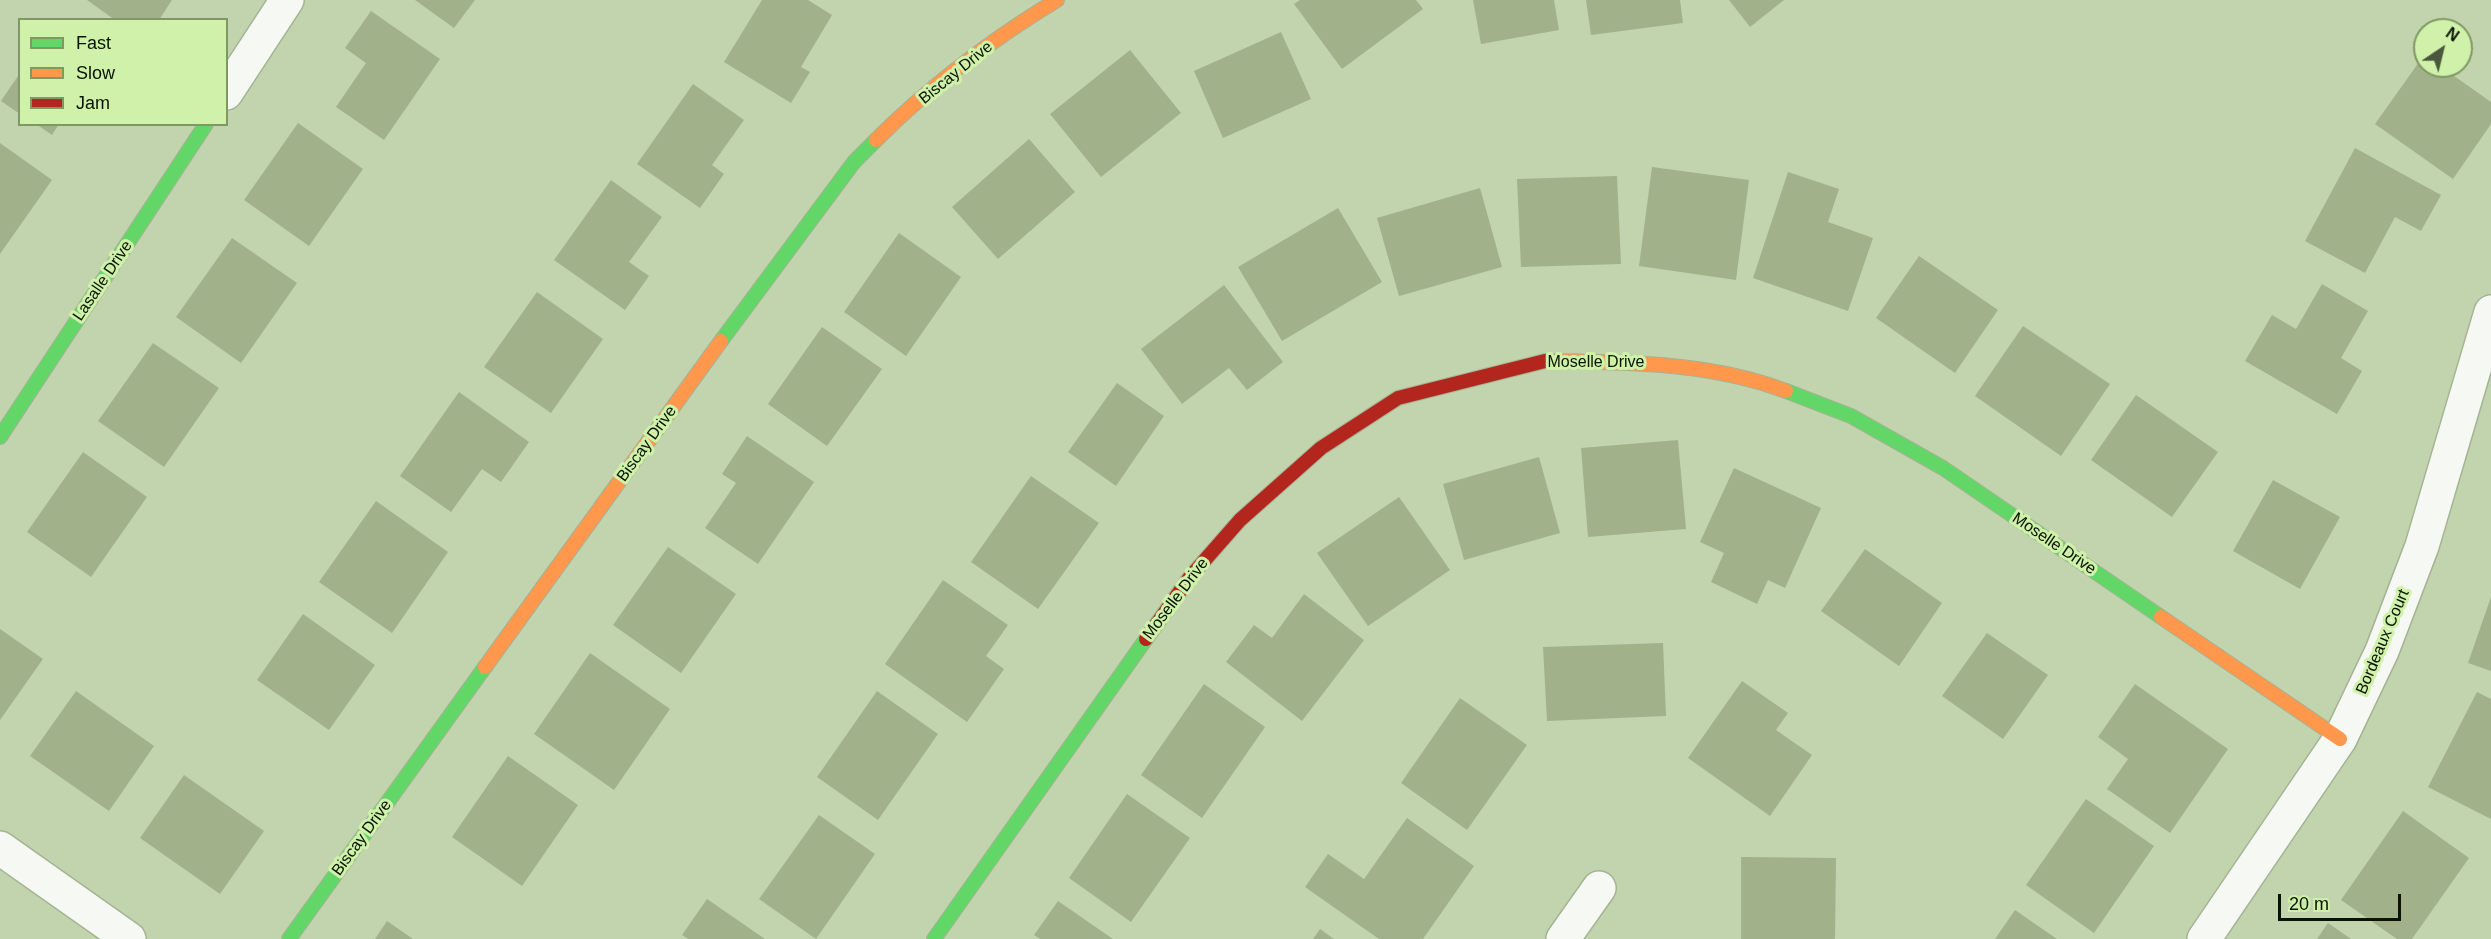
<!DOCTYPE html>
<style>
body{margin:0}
#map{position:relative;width:2491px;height:939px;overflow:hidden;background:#c2d4ad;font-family:Helvetica,sans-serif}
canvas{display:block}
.legend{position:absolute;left:18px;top:18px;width:210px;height:108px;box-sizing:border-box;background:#cff1aa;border:2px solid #809866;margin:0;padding:8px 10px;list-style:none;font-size:18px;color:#091300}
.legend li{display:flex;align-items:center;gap:12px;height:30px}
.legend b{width:30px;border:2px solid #809866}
.north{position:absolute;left:2413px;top:18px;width:60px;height:60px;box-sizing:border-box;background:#cff1aa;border:2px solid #809866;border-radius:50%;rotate:35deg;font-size:16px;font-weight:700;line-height:24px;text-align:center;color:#091300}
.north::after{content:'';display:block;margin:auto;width:21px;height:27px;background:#4a573d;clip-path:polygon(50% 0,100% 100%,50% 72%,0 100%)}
.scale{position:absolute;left:2278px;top:894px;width:123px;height:27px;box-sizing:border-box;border:3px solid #091300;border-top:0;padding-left:8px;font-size:18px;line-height:21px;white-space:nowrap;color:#091300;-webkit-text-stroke:4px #cff1aa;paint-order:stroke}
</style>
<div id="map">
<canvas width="2491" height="939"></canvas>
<ul class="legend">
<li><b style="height:8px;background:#63d668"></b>Fast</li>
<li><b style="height:8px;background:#ff974d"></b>Slow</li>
<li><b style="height:8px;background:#b3261e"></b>Jam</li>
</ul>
<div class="north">N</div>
<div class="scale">20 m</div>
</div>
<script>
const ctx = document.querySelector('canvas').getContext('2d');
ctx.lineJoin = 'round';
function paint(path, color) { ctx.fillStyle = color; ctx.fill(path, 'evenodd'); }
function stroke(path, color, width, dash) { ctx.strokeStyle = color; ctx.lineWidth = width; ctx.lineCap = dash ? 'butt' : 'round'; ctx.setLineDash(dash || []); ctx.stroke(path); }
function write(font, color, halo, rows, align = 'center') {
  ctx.font = font + ' Helvetica,sans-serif'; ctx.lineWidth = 6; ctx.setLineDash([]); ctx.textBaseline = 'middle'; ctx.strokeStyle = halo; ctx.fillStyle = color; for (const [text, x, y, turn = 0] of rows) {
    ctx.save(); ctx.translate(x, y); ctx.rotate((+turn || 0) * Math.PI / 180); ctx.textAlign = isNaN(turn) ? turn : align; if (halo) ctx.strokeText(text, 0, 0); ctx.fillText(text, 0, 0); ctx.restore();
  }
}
paint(new Path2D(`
 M87,0H172L159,20H115Z
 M415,0H475L454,28Z
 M762,0H808L832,15L801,67L810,72L791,103L724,62Z
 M1300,0H1416L1423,9L1342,69L1294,4Z
 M1473,0H1554L1559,30L1481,44Z
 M1586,0H1680L1683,23L1591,35Z
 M1729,0H1784L1750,27Z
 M371,11L440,59L384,140L336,107L366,63L345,48Z
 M1281,32L1311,99L1223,138L1194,71Z
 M1130,50L1181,113L1101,177L1050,114Z
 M2424,55L2425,66H2440L2491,102V124L2453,179L2375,124Z
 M20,73V114L1,101Z
 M693,84L744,120L712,165L724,174L700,208L637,164Z
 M298,123L363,169L309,246L244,200Z
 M36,124H59L52,135Z
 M1029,139L1075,192L998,259L952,207Z
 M0,143L52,180L0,254Z
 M2355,148L2441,195L2421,231L2395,217L2365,273L2305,241Z
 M1652,167L1749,180L1736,280L1639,266Z
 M1788,172L1839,189L1828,222L1873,238L1848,311L1753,278Z
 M1617,176L1621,264L1521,267L1517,179Z
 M611,180L662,217L629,262L649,276L625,310L554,260Z
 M1480,188L1502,267L1399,296L1377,218Z
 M1338,208L1382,282L1282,341L1238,267Z
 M899,233L961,277L906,356L844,312Z
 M232,238L297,283L241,363L176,317Z
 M1919,256L1998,310L1955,373L1876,318Z
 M2322,284L2368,311L2341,358L2362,371L2337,414L2245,361L2272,315L2296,329Z
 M1224,285L1283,362L1247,390L1229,368L1182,404L1141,349Z
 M537,292L603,339L551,413L484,367Z
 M2023,326L2110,384L2061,456L1975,396Z
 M822,327L882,369L827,446L768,404Z
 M153,343L219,388L164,467L98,421Z
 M1117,383L1164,416L1116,486L1068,452Z
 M459,392L529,442L501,482L482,469L451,512L400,476Z
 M2136,395L2218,452L2172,517L2091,460Z
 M747,436L814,482L758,564L705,528L736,483L722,474Z
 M1678,440L1686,529L1588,537L1581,448Z
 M83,452L147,497L91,577L27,532Z
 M1539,457L1560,533L1464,560L1443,484Z
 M1734,468L1821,508L1785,588L1768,580L1757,604L1711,582L1724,553L1700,542Z
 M1031,476L1099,523L1038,609L971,562Z
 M2273,480L2340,517L2300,589L2233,551Z
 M1399,497L1450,570L1368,626L1317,553Z
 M376,501L448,552L392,633L319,582Z
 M668,547L736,594L681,673L613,625Z
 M1865,549L1942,603L1899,666L1821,611Z
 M943,580L1008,625L986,656L1004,669L967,722L885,664Z
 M1304,594L1364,640L1302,721L1226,662L1254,625L1272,638Z
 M2491,597V671L2468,663Z
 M303,614L375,665L329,730L257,680Z
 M0,629L43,659L0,720Z
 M1987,633L2048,675L2003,739L1942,696Z
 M1663,643L1666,716L1547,721L1543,647Z
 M590,653L670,709L614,790L534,734Z
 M1742,681L1788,713L1776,730L1812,755L1770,816L1688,758Z
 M1204,684L1265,727L1202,818L1141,775Z
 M2135,684L2228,749L2170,833L2107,789L2128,759L2098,737Z
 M76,691L154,746L109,811L30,756Z
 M877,691L938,734L878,820L817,777Z
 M2477,692L2491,699V819L2428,787Z
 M1460,698L1527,745L1467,830L1401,783Z
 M508,756L578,805L522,886L452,837Z
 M184,775L264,831L220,894L140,838Z
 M1127,794L1190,838L1131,922L1069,878Z
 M2086,799L2154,846L2094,933L2026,885Z
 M2403,811L2469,858L2412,939H2397L2341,900Z
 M819,815L875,854L816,939L759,899Z
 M1407,818L1474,866L1423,939H1379L1305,887L1328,854L1364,879Z
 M1741,857L1836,858L1835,939H1741Z
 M707,899L765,939H688L682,935Z
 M1058,901L1113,939H1040L1034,935Z
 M2015,910L2057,939H1995Z
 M387,921L413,939H375Z
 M2328,923L2351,939H2317Z
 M1320,929L1334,939H1313Z`), '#a1b28a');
const street = new Path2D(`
 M226,93L287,0
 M0,848L129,939
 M1563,939L1599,888
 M2204,939L2340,739L2382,651L2422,546L2491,312`);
const fast = new Path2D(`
 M721,341L854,162L876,140
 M1786,391L1851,416L1943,468L2161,617
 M0,437L206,124
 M289,939L485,667
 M934,939L1146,639`);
const slow = new Path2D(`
 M876,140C929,87 993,39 1057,0
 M1559,361C1638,363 1711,363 1786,391
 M2161,617L2340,739
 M485,667L721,341`);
const jam = new Path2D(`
 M1146,639L1190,577L1240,520L1321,448L1398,398L1545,361H1559`);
stroke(street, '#a5b395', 36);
stroke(fast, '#a5b395', 16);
stroke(slow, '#a5b395', 16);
stroke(jam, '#a5b395', 16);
stroke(street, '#f6f9f3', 33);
stroke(fast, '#63d668', 14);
stroke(slow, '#ff974d', 14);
stroke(jam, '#b3261e', 14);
write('16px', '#091300', '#cff1aa', [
 ["Biscay Drive",956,73,-39],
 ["Lasalle Drive",103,281,-56],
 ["Moselle Drive",1596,363],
 ["Biscay Drive",647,444,-54],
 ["Moselle Drive",2054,544,34],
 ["Moselle Drive",1176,599,-53],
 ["Bordeaux Court",2383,642,-67],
 ["Biscay Drive",362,838,-54]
]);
</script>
